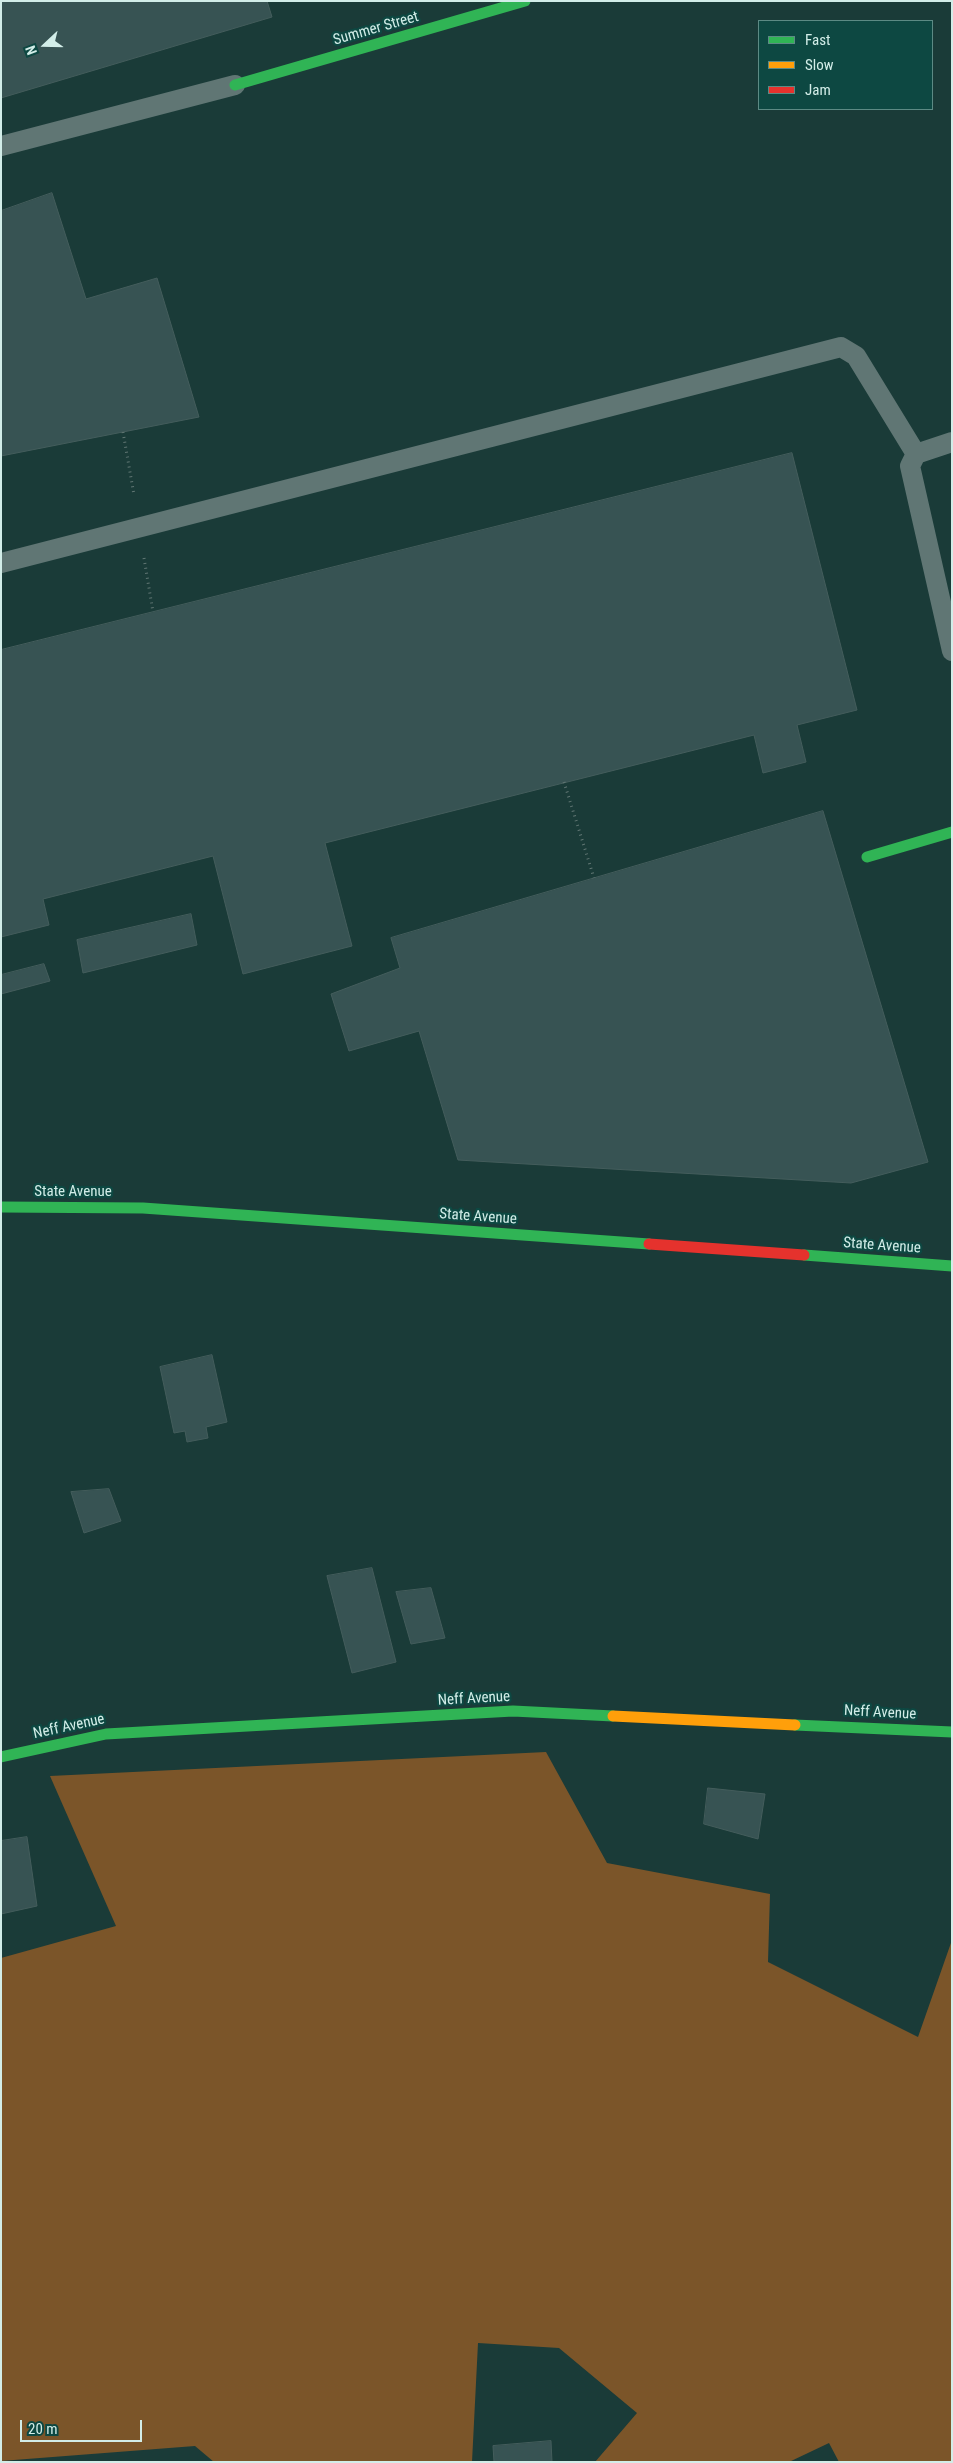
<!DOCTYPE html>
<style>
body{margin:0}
#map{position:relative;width:953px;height:2463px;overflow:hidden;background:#1a3b38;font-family:"Roboto Condensed",sans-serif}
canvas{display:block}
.frame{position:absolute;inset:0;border:2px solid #d2ede8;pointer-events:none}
.legend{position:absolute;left:758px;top:20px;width:175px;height:90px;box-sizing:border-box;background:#0d4842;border:1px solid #5c8a84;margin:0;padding:6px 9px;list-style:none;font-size:15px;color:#d2ede8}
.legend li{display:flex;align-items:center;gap:10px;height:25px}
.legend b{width:25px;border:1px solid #5c8a84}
.north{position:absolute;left:20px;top:20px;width:50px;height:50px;-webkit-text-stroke:4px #0d4842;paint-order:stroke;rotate:249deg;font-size:14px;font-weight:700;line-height:20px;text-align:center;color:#d2ede8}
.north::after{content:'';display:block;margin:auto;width:18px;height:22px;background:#d2ede8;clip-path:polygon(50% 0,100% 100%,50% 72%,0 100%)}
.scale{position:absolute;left:20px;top:2420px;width:122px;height:22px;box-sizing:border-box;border:2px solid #d2ede8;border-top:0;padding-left:6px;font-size:15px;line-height:18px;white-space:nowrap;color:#d2ede8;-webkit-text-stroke:4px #0d4842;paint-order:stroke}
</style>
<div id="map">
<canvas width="953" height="2463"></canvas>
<div class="frame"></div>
<ul class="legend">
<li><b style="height:6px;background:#30b455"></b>Fast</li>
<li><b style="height:6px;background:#ff9f0a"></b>Slow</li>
<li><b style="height:6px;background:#e5322d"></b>Jam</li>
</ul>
<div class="north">N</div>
<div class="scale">20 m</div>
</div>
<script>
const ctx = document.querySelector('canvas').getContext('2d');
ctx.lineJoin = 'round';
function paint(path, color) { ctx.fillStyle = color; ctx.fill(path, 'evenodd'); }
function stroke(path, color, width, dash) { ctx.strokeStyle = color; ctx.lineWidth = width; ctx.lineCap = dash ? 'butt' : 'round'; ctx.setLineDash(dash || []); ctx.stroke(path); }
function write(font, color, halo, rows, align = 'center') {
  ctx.font = font + ' "Roboto Condensed",sans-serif'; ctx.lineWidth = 4.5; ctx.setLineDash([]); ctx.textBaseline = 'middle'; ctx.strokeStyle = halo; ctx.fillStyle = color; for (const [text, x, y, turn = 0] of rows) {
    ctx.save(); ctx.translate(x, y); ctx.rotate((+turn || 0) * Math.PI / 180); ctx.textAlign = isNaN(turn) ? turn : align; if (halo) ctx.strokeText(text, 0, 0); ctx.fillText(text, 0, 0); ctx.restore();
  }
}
paint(new Path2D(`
 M546,1752L607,1863L770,1894L768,1962L918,2037L952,1940V2462H839L829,2443L789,2462H595L637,2413L559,2348L478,2343L472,2462H214L195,2446L1,2461V1958L116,1926L50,1776Z`), '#7b5529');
const building = new Path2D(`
 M1,1H267L272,17L1,98Z
 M52,193L86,299L157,278L199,417L1,456V211Z
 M792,453L857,710L797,725L806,762L763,773L754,735L325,843L352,946L243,974L213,856L43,899L49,925L1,937V650Z
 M823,811L928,1162L851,1183L458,1160L419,1031L349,1051L331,994L400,968L391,938Z
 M191,914L197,945L83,973L77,940Z
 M44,964L50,981L1,994V975Z
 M212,1355L227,1422L206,1427L208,1438L187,1442L185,1431L174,1433L160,1367Z
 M109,1489L121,1521L84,1533L71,1492Z
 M372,1568L396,1662L352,1673L327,1576Z
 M431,1588L445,1638L411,1644L396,1592Z
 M708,1788L765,1794L758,1839L704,1824Z
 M27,1837L37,1906L1,1914V1841Z
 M551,2441L552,2462H494L493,2446Z`);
paint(building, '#375353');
stroke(building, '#445d5c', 1);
stroke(new Path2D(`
 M123,432L134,495
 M144,558L153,612
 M564,782L594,878`), '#607673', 3, [1, 4]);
stroke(new Path2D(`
 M1,146L235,85
 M952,442L916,454L910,466L952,651
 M1,563L841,347L856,356L916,454`), '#607674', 20);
stroke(new Path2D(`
 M235,85L525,1
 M867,857L952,832
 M1,1207L143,1208L649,1244
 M804,1255L952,1266
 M795,1725L952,1732
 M1,1757L106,1734L513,1711L613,1716`), '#30b455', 11);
stroke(new Path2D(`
 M613,1716L795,1725`), '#ff9f0a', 11);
stroke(new Path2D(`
 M649,1244L804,1255`), '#e5322d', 11);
write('15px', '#d2ede8', '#0d4842', [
 ["Summer Street",376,29,-16],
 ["State Avenue",73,1192],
 ["State Avenue",478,1217,4],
 ["State Avenue",882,1246,4],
 ["Neff Avenue",474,1699,-3],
 ["Neff Avenue",880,1713,3],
 ["Neff Avenue",69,1727,-12]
]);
</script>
